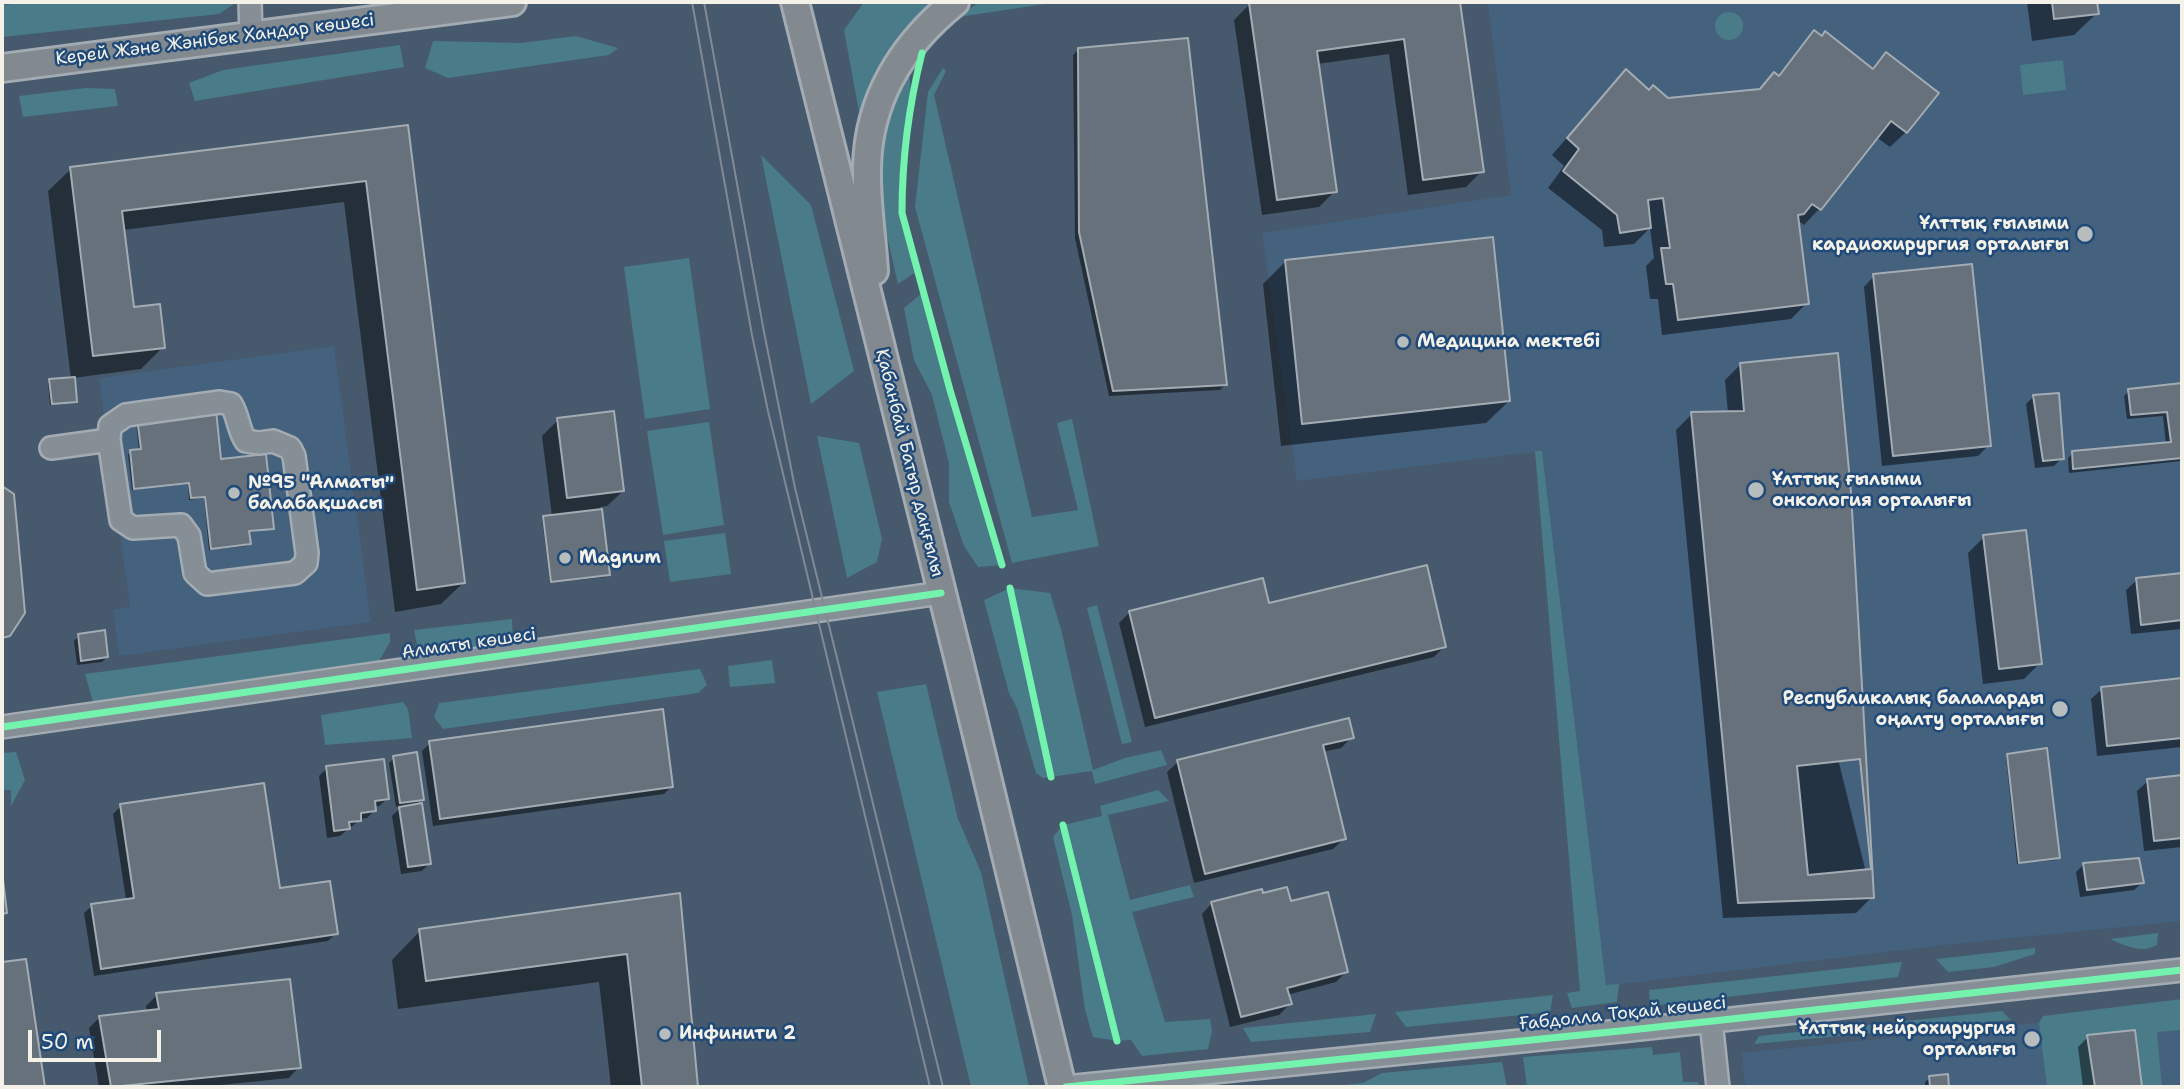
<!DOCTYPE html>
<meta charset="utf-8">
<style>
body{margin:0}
#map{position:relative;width:2184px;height:1089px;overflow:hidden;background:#46596d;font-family:"Shantell Sans",sans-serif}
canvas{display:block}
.frame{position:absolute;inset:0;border:4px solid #f4f1e8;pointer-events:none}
.scale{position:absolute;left:28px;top:1030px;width:133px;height:32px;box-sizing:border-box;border:4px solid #f4f1e8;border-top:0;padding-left:9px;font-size:21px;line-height:24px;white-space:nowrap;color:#f4f1e8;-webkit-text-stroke:5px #1f4a7a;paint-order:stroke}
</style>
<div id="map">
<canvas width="2184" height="1089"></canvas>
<div class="frame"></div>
<div class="scale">50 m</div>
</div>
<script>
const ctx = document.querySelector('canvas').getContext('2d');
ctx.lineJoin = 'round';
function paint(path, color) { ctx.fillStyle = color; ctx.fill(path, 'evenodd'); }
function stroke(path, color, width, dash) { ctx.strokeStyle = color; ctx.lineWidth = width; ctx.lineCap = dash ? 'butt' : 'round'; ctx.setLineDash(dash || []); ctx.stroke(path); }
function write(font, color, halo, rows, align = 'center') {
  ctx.font = font + ' "Shantell Sans",sans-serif'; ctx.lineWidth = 5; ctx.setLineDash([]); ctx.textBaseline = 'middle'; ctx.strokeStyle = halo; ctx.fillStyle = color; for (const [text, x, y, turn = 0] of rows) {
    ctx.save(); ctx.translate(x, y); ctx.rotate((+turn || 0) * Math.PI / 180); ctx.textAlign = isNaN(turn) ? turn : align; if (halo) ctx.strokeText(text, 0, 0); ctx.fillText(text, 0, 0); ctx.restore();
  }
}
paint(new Path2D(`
 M1488,2H2182V921L1962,943L1606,986L1542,451L1297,481L1262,233L1511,195Z
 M334,346L371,622L119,656L113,610L130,607L99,378Z
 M2182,1008V1087H1745L1742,1053Z`), '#44617e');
paint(new Path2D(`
 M34,2H237L219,14L2,37V5Z
 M864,2H935L901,36L887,59L862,128L844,30Z
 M979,2H1047L1045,4L958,17Z
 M1715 26a14 14 0 1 1 28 0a14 14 0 1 1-28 0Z
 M576,36L618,48L609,55L448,78L425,68L433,41L521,43Z
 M400,45L404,67L195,101L189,83L223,70Z
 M2063,60L2066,90L2023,95L2020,65Z
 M943,68L946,71L934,95L1032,517L1078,510L1057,423L1072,419L1099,546L1012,563L915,207L928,92Z
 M909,72C915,110 904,148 902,186C900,216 910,244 916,272L898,284L881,210L876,145Z
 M86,88L115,89L118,106L23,117L19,96Z
 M761,155L811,205L854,371L811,404Z
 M689,258L710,409L645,419L624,267Z
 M922,293L1002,565L978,567L964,546L949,502V463L932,395L914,360L904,308Z
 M709,422L724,525L663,535L647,431Z
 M817,436L859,443L882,539L877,562L847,578Z
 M1535,451H1542L1606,985L1619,984L1617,1002L1572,1008L1567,993L1580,991Z
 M725,533L731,574L670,582L664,541Z
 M1010,588L1050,593L1061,629L1093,770L1125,758L1161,750L1167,765L1095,784L1092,771L1043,778L1036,773L1017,708L1009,693L984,600Z
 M1097,605L1132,742L1122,744L1087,608Z
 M512,619L513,644L434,657L418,649L414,630Z
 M390,633V642L378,663L93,702L85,674Z
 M772,660L775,683L730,687L728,666Z
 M700,669L707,685L698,693L443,729L434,717L439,703Z
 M926,684L958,819L981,872L1029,1087H971L877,692Z
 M403,702L408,709L412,738L325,745L321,715Z
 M16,752L25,780L11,806V790H2V753Z
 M1158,790L1169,801L1108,815L1130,900L1190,885L1194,897L1132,912L1165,1022L1210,1019L1212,1031L1208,1049L1142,1056L1131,1040L1117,1041L1093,1037L1085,1010L1072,915L1053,837L1063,825L1102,816L1100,806Z
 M2158,933L2157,945C2141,954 2126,946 2110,939Z
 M2035,948V954L1994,967L1948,972L1936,959Z
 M1902,962L1898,977L1650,1006L1649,990Z
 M1553,995L1550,1012L1406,1027L1395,1012Z
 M2182,999V1030L2157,1032L2162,1087H2142L2135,1031L2087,1035L2095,1087H2047L2039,1023L2043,1016Z
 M2002,1011L2011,1020L1754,1044L1759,1036Z
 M1376,1014L1370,1032L1251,1042L1243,1028Z
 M1652,1047L1653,1055L1680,1052L1683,1082H1698L1699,1087H1527L1523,1057Z
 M1502,1062L1507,1087H1324L1363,1083L1382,1073Z`), '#4a7b89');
paint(new Path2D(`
 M1268,2H1458L1482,171L1466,187L1408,195L1389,54L1317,64L1335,191L1319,207L1262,215L1234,20L1250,4Z
 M2027,2H2095L2097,13L2074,35L2032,41Z
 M1815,33L1871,70L1887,54L1906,132L1890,147L1876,137L1819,209L1804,225L1796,219L1807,303L1791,319L1662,335L1658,299H1650L1646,266L1654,258L1650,228L1634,244L1604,247L1602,230L1548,188L1564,166L1552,155L1611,87L1649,92L1668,100L1757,92L1774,74L1777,77Z
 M1078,50L1225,385L1220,390L1109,396L1075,238L1073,55Z
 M406,127L464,582L441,604L395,612L344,202L123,230L132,309L163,347L141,369L73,378L75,401L50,405L48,383L71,379L48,191L71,169Z
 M1285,262L1509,401L1486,423L1281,446L1263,284Z
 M1874,276L1989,445L1978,456L1882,466L1864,287Z
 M1741,364L1872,897L1856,913L1723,918L1676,430L1692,414L1728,413L1725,380Z
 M2182,385V461L2069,473L2068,458L2073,453L2166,444L2163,416L2127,419L2124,396L2129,391Z
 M2034,396L2062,458L2054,466L2035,468L2026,404Z
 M558,420L623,491L607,506L600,507L608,575L606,577L550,583L542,519L552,516L542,436Z
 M136,422L220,461L273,528L248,532L249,544L247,546L209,550L204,498L189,500L188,484L132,490L128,454L139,451Z
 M2,488L12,495L8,634L2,641Z
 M1984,537L2040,663L2024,679L1983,684L1968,553Z
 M2182,575V629L2131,634L2126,590L2137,580Z
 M1268,605L1445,646L1434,657L1145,727L1119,623L1130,612Z
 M79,636L107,657L102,662L77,665L74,641Z
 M2182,680V747L2097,756L2091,699L2102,689Z
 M1352,737L1341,748L1323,752L1344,839L1333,849L1194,883L1167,772L1178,762Z
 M430,743L672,786L664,794L433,826L422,751Z
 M2008,755L2058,858L2056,860L2017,864L2006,757Z
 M394,758L422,799L415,806L430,863L422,871L401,874L392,816L402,806L396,807L389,763Z
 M327,768L387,799L379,806L374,807L375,810L367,818L361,819L340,836L327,838L319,776Z
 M2182,777V847L2144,851L2137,791L2148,781Z
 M121,806L278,890L336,933L328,941L94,976L84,913L92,906L126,900L113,814Z
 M2084,864L2142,883L2134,890L2080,897L2076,872Z
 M679,895L697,1087H611L599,982L398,1009L392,960L420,931Z
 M1262,895L1290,903L1346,972L1336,982L1287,995L1290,1004L1279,1015L1230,1027L1202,914L1212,903Z
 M24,961L43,1087H2V964Z
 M157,995L299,1067L289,1078L201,1087H99L89,1028L99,1018L147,1012L146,1006Z
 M2133,1032L2140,1087H2083L2078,1047L2088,1037Z
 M1947,1076L1948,1087H1925V1082L1930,1078Z`), '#0007');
const building = new Path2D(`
 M1256,2H1460L1484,172L1423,180L1404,39L1317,51L1337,192L1277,200L1249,3Z
 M2052,2H2097L2099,14L2054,19Z
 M1814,30L1822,36L1825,31L1873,69L1886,52L1939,93L1907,133L1891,121L1821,210L1812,204L1804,214L1798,215L1809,304L1678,320L1673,284H1666L1661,248H1670L1663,198L1648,200L1651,228L1620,233L1617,215L1563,171L1579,149L1567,138L1626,69L1649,90L1653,85L1668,98L1760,89L1774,72L1779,76Z
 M1188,38L1227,385L1113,391L1079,232L1078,48Z
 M408,125L465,583L417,590L366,181L122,211L134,307L160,304L165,348L93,356L70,167Z
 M1493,237L1510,401L1302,424L1285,260Z
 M1972,264L1991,446L1893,456L1873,274Z
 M1838,353L1851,492L1874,898L1738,903L1691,412L1744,411L1740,363Z
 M75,377L77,402L52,404L49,379Z
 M2182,383V458L2073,469L2072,451L2171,442L2167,412L2131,415L2128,389Z
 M2059,393L2064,459L2043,461L2033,395Z
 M216,410L221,459L266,454L274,529L249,531L251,544L211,549L205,497L191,498L189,483L134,489L130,450L141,449L137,418Z
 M614,411L624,491L567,498L557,418Z
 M2,486L14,494L25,613L10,636L2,638Z
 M602,509L610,575L551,582L543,516Z
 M2026,530L2042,664L1999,669L1983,535Z
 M1427,565L1446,647L1155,718L1129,611L1263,578L1269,603Z
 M2182,573V620L2141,625L2136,578Z
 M105,630L108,657L81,661L78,634Z
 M2182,678V738L2107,746L2101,687Z
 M663,709L673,787L440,819L429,741Z
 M1349,718L1354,738L1323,745L1346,839L1205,874L1177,760Z
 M2047,748L2060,858L2019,863L2007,754Z
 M417,752L424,800L400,803L393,756Z
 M384,759L389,799L375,801L376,811L361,813V821L349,822L350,829L334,831L326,766Z
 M1860,759L1871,869L1808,875L1797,766Z
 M2182,775V838L2154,841L2147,779Z
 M264,783L280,888L330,881L338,934L101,969L91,904L134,898L120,804Z
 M422,803L431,864L408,867L399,807Z
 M2139,858L2144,883L2087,890L2083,863Z
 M2,871L7,913L2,914Z
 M1287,887L1291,901L1328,892L1348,972L1287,988L1292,1004L1241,1017L1211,902L1262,889L1263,893Z
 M680,893L698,1087H642L627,954L426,981L419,929Z
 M26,959L45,1087H2V962Z
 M290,979L301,1068L111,1087L99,1016L159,1009L156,993Z
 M2135,1030L2142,1087H2095L2087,1035Z
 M1948,1074L1949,1087H1930L1929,1076Z`);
paint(building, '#66717c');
stroke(building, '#a4acb3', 2);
const minor = new Path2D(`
 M250,2L251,36
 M220,402L231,404C239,417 238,430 246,441L259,443L273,441L290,448L294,456L307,553L306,563L295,573L207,584L195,573L189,536L181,525L133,528L121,520L109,440L110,426L126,415Z
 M51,448L109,440
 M2,727L941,593
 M1711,1021L1718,1087
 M1066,1087L1630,1030L2182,970`);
const major = new Path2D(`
 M795,2L960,665L1062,1087
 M2,68L512,2
 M874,271C872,237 866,202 867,168C868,99 903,44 955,2`);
stroke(minor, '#a4acb3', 26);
stroke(major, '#a4acb3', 32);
stroke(minor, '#878f96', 21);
stroke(major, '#828a90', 26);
stroke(new Path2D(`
 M692,2L752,335L768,411L930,1087
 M704,2L764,332L795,488L943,1087`), '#818a94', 2);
stroke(new Path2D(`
 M922,53C909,105 902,159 902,213L950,390L1002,565
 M1010,588L1051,777
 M2,727L941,593
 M1063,825L1117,1041
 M1066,1087L1630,1030L2182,970`), '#73f3ae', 7);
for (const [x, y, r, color] of [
 [2085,234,9,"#b7bcbd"],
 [1403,342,7,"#b7bcbd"],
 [1756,490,9,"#b7bcbd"],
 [234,493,7,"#b7bcbd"],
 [565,558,7,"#b7bcbd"],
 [2060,709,9,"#b7bcbd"],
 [665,1034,7,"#b7bcbd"],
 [2032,1039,9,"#b7bcbd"]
]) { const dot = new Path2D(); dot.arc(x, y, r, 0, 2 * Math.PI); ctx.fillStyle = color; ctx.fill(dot); stroke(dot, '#1f4a7a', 2.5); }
write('18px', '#f4f1e8', '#1f4a7a', [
 ["Керей Және Жәнібек Хандар көшесі",215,40,-7],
 ["Қабанбай Батыр даңғылы",909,463,76],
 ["Алматы көшесі",469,644,-8],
 ["Ғабдолла Тоқай көшесі",1623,1014,-6]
]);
write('bold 18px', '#f4f1e8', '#1f4a7a', [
 ["Ұлттық ғылыми",2069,224,"right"],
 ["кардиохирургия орталығы",2069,245,"right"],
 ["Медицина мектебі",1417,342],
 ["Ұлттық ғылыми",1772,480],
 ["онкология орталығы",1772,501],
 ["№95 \"Алматы\"",248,483],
 ["балабақшасы",248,504],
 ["Magnum",579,558],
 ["Республикалық балаларды",2044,699,"right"],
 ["оңалту орталығы",2044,720,"right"],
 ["Ұлттық нейрохирургия",2016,1029,"right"],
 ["орталығы",2016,1050,"right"],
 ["Инфинити 2",679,1034]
], 'left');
</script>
